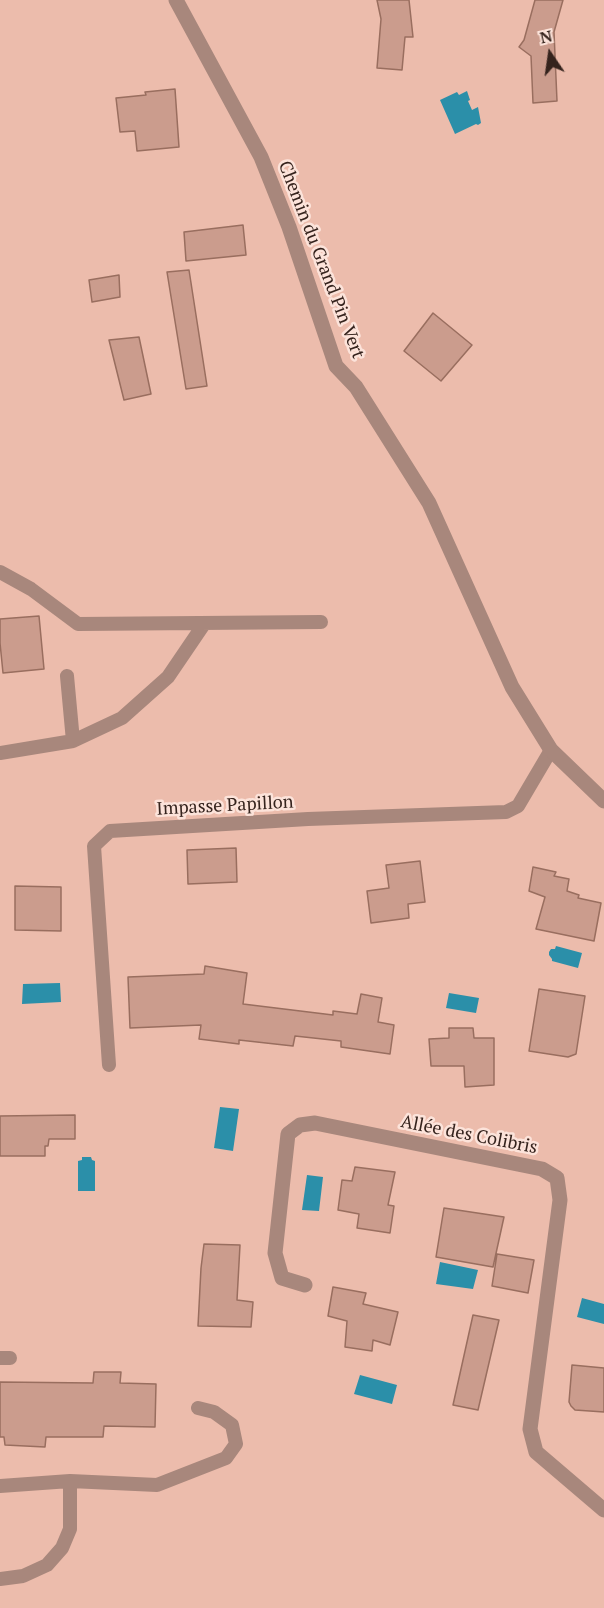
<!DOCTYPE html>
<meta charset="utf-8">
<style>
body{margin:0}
#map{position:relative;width:604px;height:1608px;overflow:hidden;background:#ecbcac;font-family:"PT Serif",serif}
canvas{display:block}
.north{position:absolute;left:520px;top:24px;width:60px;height:60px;-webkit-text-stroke:4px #fce3da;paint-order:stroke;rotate:347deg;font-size:16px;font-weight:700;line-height:24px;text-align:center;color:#35231d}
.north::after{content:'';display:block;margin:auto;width:21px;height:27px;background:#35231d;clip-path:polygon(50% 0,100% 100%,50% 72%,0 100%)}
</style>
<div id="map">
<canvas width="604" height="1608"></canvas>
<div class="north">N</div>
</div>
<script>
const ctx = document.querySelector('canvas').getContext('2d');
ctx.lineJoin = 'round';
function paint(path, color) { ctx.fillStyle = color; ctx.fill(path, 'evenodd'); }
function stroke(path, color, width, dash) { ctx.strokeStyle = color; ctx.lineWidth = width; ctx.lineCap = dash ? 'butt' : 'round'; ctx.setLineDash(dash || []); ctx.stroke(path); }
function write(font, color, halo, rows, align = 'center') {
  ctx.font = font + ' "PT Serif",serif'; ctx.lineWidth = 5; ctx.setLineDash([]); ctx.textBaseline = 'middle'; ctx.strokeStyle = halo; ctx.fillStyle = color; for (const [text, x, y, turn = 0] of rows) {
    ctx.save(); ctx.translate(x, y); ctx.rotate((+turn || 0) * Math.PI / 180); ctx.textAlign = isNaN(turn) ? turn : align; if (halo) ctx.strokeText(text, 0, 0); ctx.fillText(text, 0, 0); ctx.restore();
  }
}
paint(new Path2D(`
 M467,91L470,100L468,101L472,110L478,107L481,123L478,125L476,124L455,134L440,100L457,92L459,95Z
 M556,946L582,953L578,968L552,961V959L549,955V952L551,949H555Z
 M60,983L61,1002L22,1004L23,984Z
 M449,993L479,998L476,1013L446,1008Z
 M220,1107L239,1109L233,1151L214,1148Z
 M82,1157H91L92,1160L95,1161V1191H78V1161L82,1160Z
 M307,1175L323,1177L319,1211L302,1210Z
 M440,1262L478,1270L473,1289L436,1284Z
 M582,1298L604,1304V1324L577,1317Z
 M360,1375L397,1385L392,1404L354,1394Z`), '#2b8fa9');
const building = new Path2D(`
 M377,0H409L413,37H405L402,70L377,68L381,19Z
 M535,0H563L554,32L557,101L533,103L531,56L519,47L524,40Z
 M175,89L179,147L137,151L135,131L120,132L116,98L146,95L145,92Z
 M243,225L246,255L186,261L184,232Z
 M189,270L207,386L186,389L167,272Z
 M119,275L120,297L92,302L89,280Z
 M433,313L472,345L441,381L404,351Z
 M139,337L151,394L124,400L109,340Z
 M39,616L44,669L3,673L0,643V619Z
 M236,848L237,882L188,884L187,850Z
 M420,861L425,902L408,904L409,918L371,923L367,891L389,888L386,865Z
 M533,867L556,872L554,876L569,879L567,891L579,895L578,898L601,903L594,941L536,929L545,897L529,891Z
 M15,886L61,887V931L15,930Z
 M205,966L247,973L243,1004L333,1015V1011L357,1014L361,994L382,998L378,1022L394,1025L390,1054L341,1047V1041L295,1036L293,1046L239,1040V1044L199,1039L201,1025L130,1028L128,977L204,974Z
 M539,989L585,996L576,1054L568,1057L529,1051Z
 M449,1028H473L474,1038H494V1085L465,1087L464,1066H431L429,1039L449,1038Z
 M75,1115V1139H49L48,1146H45V1156H0V1116Z
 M355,1167L395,1172L388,1205L394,1206L390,1233L357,1228L359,1214L338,1210L342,1180L352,1181Z
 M444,1208L504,1217L493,1267L436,1257Z
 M204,1244L240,1245L237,1300L253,1302L251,1327L198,1326L201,1268Z
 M497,1254L534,1260L528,1293L492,1286Z
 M333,1287L366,1293L363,1304L398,1312L390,1345L373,1340L372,1351L345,1347L347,1321L328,1316Z
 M473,1315L499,1320L478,1410L453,1405Z
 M572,1365L604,1368V1412L575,1410L571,1406L569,1402Z
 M94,1372H121L120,1383L156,1384L155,1427L104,1426L103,1437H46L45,1447L5,1445L4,1437H0V1382L93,1383Z`);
paint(building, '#cb9c8d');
stroke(building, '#996e5f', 1.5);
stroke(new Path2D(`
 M0,572L31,589L78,624L321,622
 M67,676L73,741
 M0,753L73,741L122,718L168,677L204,624
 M109,1065L94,846L110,831L308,819L506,812L518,806L551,750
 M0,1358H10
 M0,1486L70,1481L157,1485L226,1458L236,1444L232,1425L214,1412L198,1408
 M0,1579L23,1576L47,1565L62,1548L70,1529V1481`), '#a8877c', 14);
stroke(new Path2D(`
 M176,0L261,157L289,227L336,366L356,387L429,503L512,687L551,750L604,801
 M305,1285L282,1278L275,1253L288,1134L300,1125L315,1123L542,1169L557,1178L560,1200L530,1429L536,1452L604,1510`), '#a8877c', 15);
write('18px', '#35231d', '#fce3da', [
 ["Chemin du Grand Pin Vert",321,260,69],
 ["Impasse Papillon",225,806,-3],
 ["Allée des Colibris",469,1135,11]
]);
</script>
